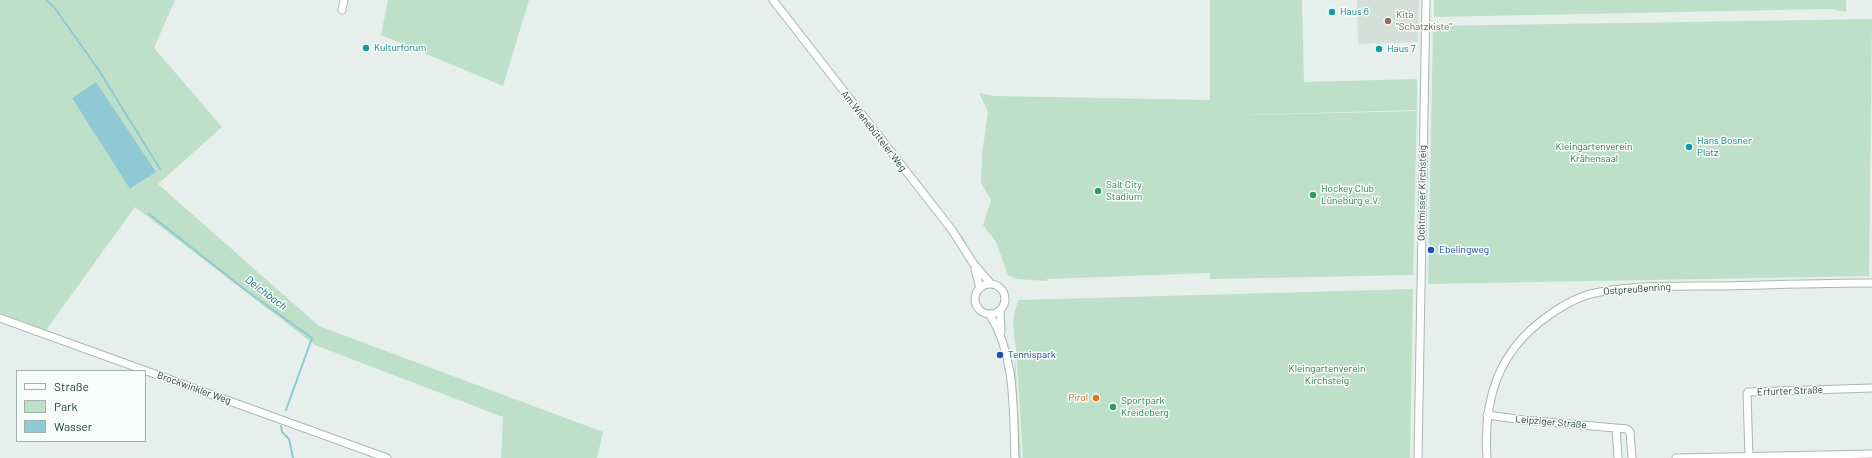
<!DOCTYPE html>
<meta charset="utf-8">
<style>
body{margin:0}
#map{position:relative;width:1872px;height:458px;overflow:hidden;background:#e6efeb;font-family:Barlow,sans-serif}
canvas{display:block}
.legend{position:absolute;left:16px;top:370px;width:130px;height:72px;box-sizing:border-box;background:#f7fbf9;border:1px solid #a3b1ad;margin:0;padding:5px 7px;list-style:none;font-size:12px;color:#24423a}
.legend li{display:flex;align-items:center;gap:8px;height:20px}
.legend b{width:20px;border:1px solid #a3b1ad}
</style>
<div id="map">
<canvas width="1872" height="458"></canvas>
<ul class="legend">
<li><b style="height:5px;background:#fff"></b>Straße</li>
<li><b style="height:11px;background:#bfe0c8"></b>Park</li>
<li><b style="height:11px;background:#8ec9d4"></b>Wasser</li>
</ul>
</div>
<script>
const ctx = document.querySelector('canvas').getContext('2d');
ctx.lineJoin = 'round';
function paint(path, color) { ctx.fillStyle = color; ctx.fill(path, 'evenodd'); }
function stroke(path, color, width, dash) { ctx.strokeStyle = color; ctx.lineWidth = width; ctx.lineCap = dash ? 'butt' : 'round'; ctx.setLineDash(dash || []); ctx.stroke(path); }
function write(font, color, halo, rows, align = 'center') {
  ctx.font = font + ' Barlow,sans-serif'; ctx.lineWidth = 3; ctx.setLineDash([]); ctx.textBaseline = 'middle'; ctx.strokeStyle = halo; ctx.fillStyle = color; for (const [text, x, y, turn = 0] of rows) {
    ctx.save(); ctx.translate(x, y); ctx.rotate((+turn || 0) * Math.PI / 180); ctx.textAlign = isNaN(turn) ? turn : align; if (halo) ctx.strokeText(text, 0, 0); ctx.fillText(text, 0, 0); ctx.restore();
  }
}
paint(new Path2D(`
 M1357,0H1419L1418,42L1358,44Z`), '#d4dfda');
paint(new Path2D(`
 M0,0H175L154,48L222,127L158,184L319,326L603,432L597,458H501L503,417L315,345L135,207L46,330L0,313ZM96,83L155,172L131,189L72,98Z
 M388,0H529L503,86L381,35Z
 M1210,0H1302L1304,82L1417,79V110L1211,116L1417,111L1413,275L1210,279V273L1047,279V281L1017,279L1008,275L996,242L983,225L991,200L981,183L982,154L988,112L979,93L995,96L1210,100Z
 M1434,0H1846V12L1829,9L1434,17Z
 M1872,19L1869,276L1428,284L1433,26Z
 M880,130L967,243L965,244L879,132Z
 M1413,289L1410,458H1023L1016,348C1013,332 1011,315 1019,300Z
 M1015,355L1021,458H1018L1014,377Z`), '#bfe0c8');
paint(new Path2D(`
 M96,82L156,172L130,189L72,98Z`), '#8ec9d4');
stroke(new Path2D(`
 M46,0L54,7L100,72L160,169
 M149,214L248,292L312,338L286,410
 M281,426L282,432L289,439L293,458`), '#8ec9d4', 2);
const minor = new Path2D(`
 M773,0L952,230L973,263L991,284
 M342,10L344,0
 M975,269L980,288
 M975 299a15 15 0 1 1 30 0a15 15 0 1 1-30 0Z
 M1000,311L1001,332
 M990,315C1016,357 1013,410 1015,458
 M0,318L387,458
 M1487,415L1524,420L1627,429L1630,432L1632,458
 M1616,428L1618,458
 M1749,456L1747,394L1748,392L1872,388
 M1418,458L1426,0
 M1487,458C1483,399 1498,351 1548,316C1563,305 1581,295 1600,292C1640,285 1681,286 1721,286C1771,285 1822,283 1872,283
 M1676,458L1872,454`);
stroke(minor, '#a8b8b2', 9);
stroke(minor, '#fff', 7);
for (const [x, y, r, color] of [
 [1332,12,4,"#0f9aa8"],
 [1388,21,4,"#8d6e63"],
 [366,48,4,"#0f9aa8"],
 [1379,49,4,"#0f9aa8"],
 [1689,147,4,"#0f9aa8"],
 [1098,191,4,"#2e9e5b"],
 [1313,195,4,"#2e9e5b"],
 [1431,250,4,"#1a4fb4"],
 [1000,355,4,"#1a4fb4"],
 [1096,398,4,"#e8710a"],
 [1113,407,4,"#2e9e5b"]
]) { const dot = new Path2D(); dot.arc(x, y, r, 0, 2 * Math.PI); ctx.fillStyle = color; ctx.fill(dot); stroke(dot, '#f7fbf9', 1.5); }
write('10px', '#0d838f', '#f7fbf9', [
 ["Haus 6",1340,12],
 ["Kulturforum",374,48],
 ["Haus 7",1387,49],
 ["Hans Bosner",1697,141],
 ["Platz",1697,153]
], 'left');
write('10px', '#785e54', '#f7fbf9', [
 ["Kita",1396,15],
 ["\"Schatzkiste\"",1396,27]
], 'left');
write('10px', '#24423a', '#f7fbf9', [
 ["Am Wienebütteler Weg",874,131,52],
 ["Ochtmisser Kirchsteig",1422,193,-89],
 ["Ostpreußenring",1637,289,-4],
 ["Brockwinkler Weg",194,388,20],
 ["Erfurter Straße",1790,391,-2],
 ["Leipziger Straße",1551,422,5]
]);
write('10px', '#2d7a4b', '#f7fbf9', [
 ["Kleingartenverein",1594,147],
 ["Krähensaal",1594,159],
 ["Kleingartenverein",1327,369],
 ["Kirchsteig",1327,381]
]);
write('10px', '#27864d', '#f7fbf9', [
 ["Salt City",1106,185],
 ["Stadium",1106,197],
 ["Hockey Club",1321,189],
 ["Lüneburg e.V.",1321,201],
 ["Sportpark",1121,401],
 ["Kreideberg",1121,413]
], 'left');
write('10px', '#164399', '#f7fbf9', [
 ["Ebelingweg",1439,250],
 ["Tennispark",1008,355]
], 'left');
write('10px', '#c56008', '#f7fbf9', [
 ["Pirol",1088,398]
], 'right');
write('italic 11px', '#1c6f80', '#f7fbf9', [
 ["Deichbach",266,293,37]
]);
</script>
